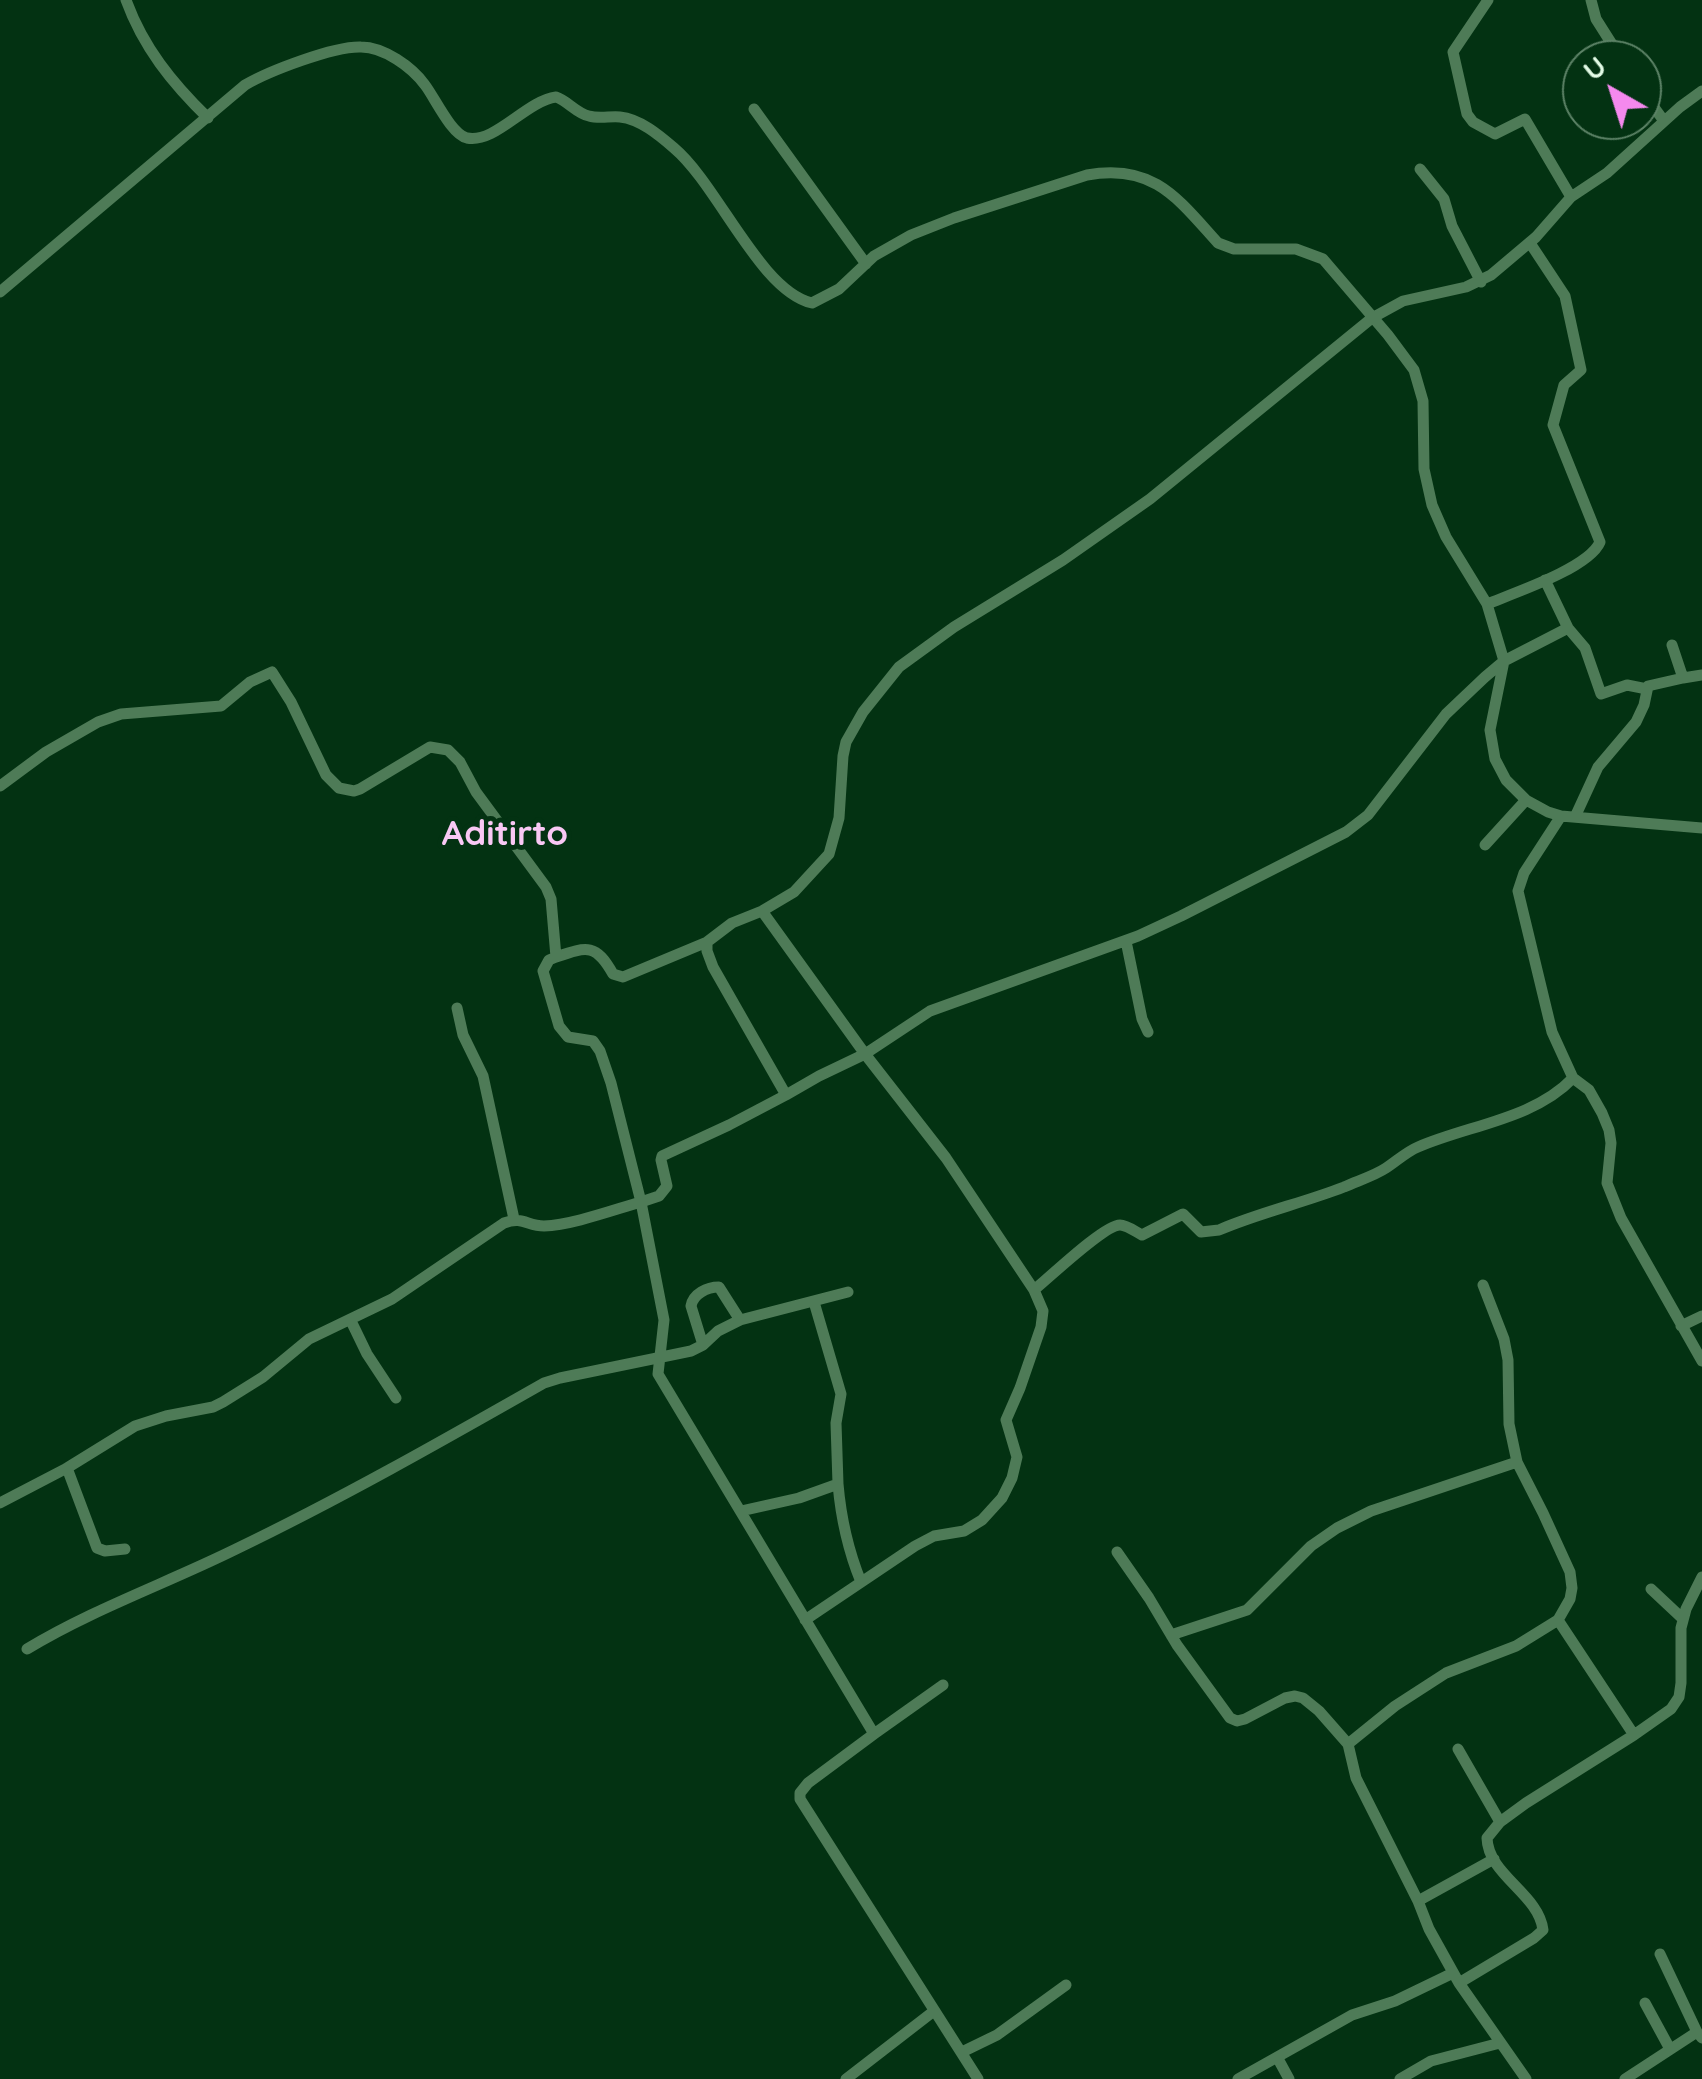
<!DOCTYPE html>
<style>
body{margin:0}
#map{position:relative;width:1702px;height:2079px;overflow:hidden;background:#033212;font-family:Quicksand,sans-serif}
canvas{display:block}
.north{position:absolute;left:1562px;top:40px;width:100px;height:100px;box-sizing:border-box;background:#033212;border:2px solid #5d8367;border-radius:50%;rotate:321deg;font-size:28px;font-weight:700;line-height:40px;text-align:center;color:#e4fce7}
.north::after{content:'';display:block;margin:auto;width:35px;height:45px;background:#f589ee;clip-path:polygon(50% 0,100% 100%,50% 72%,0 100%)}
</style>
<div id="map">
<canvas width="1702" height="2079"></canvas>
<div class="north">U</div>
</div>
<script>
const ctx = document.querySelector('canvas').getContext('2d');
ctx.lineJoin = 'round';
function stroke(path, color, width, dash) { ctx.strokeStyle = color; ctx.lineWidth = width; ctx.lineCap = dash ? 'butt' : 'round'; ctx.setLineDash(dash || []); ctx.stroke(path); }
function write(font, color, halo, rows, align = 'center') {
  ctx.font = font + ' Quicksand,sans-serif'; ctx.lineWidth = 10; ctx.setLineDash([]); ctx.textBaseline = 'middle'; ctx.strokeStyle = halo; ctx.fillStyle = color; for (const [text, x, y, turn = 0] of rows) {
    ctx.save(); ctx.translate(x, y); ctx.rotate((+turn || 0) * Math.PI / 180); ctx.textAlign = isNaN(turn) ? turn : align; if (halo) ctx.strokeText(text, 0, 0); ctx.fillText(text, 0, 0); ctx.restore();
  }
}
stroke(new Path2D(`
 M126,0C143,47 172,83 208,118
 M1488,0L1453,52L1467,114L1473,122L1495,134L1525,119L1571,197
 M1591,0L1596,19L1622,60
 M1642,91L1664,121
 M754,109L866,264
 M1420,169L1444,199L1452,226L1481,282
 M0,292L245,85C269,71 334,46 361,47C384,47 412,67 425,85C435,98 451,134 467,138C495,144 526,101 556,97C568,101 576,113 589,116C599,119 610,116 620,117C640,119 659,135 674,148C718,185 760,291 812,303L839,289L874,256L911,235L954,218L1087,175C1154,163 1178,199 1218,243L1234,249H1296L1323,259L1388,335L1414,370L1423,401L1424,469L1432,505L1446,537L1487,604L1504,661L1490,730L1495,759L1506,780L1526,800L1548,812L1561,816L1702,828
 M1545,580L1568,628L1585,648L1601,694L1627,685L1647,689
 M1487,604C1514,593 1589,568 1600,542L1553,425L1564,385L1581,370L1565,296L1530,243
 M1683,678L1702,675
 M0,786L46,752L98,722L121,714L221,706L250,682L272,672L291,702L326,775L339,788L354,791L360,789L430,747L448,750L460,762L476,792L546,887L551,899L556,957C588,946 596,944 613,974L623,977L707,942
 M1575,817L1598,767L1636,722L1644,705L1648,686L1683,678L1672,645
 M1485,845L1526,800
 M762,911L865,1054L930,1011L1138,936L1181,916L1346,832L1368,815L1446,714L1485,677L1504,661L1568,628
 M1126,941L1142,1019L1148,1032
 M556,957L549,960L543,971L559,1026L568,1037L593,1041L600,1051L611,1083L641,1202L659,1196L667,1186L661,1160L662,1156L729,1125L786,1095L713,967L707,951V942L732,923L762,911L794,892L829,854L839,818L843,756L846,742L863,712L899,667L954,627L1063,560L1150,499L1372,318L1403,301L1466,287L1491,275L1536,237L1571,197L1607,173L1680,107L1702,91
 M457,1008L463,1035L483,1076L514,1219
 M1573,1078L1589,1090L1602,1113L1609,1130L1611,1143L1607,1183L1621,1218L1702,1361
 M786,1095L819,1076L865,1054L946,1158L1034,1290L1043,1311L1041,1327L1020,1388L1006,1420L1017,1457L1012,1478L1002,1498L982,1520L964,1531L934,1536L915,1546L805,1620
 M1483,1285L1504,1339L1508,1360L1509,1424L1517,1462L1543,1513L1570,1572L1572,1588L1570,1599L1558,1620
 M1034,1290C1049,1278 1104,1225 1120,1225C1127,1225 1136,1232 1142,1235L1183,1214L1201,1232L1219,1230C1258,1213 1303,1203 1344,1187C1357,1181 1374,1176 1386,1168C1397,1161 1406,1152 1418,1147C1469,1125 1534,1119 1573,1078L1552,1032L1518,891L1524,873L1561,816
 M351,1321L367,1354L396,1398
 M1681,1326L1702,1316
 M703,1345L691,1306C693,1294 707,1287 719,1287L740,1320
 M67,1468L97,1548L105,1551L125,1549
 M838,1484C841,1519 848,1550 861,1582
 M0,1503L67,1468L135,1426L166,1416L213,1407L223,1402L263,1377L309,1339L392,1299L504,1223C523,1216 527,1226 544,1226C572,1225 613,1210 641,1202L664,1320L658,1374L874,1734L808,1783L800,1793V1799L978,2079
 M741,1511L799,1498L838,1484L836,1423L841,1394L814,1302
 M1117,1552L1149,1598L1177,1645L1230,1718L1237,1721L1245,1719L1285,1698L1295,1696L1303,1698L1319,1711L1348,1744L1356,1778L1418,1901L1429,1929L1459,1983
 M1651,1589L1683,1619
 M1171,1635L1247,1610L1311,1546L1337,1528L1371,1511L1517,1462
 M27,1649C91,1610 167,1583 234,1550C340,1499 442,1441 544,1383L560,1378L691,1351L703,1345L718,1331L740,1320L848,1292
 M874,1734L943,1685
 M1348,1744L1395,1706L1446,1673L1516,1646L1558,1620L1634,1735
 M1458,1749L1500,1822
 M1418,1901L1494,1859
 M1660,1954L1697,2032
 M1645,2003L1670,2049
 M962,2052L997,2035L1066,1985
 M1277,2057L1289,2079
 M846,2079L934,2011
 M1238,2079L1352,2015L1395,2001L1453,1973
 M1400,2079L1431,2061L1500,2043
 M1526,2079L1459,1983L1534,1938L1543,1930C1539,1894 1488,1875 1487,1838L1500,1822L1526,1803L1634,1735L1671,1709L1679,1697L1681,1683V1628L1686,1609L1702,1577
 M1625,2079L1697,2032L1702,2038`), '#4e7b57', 11);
write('bold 35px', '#f9c8f4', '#033212', [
 ["Aditirto",505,834]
]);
</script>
